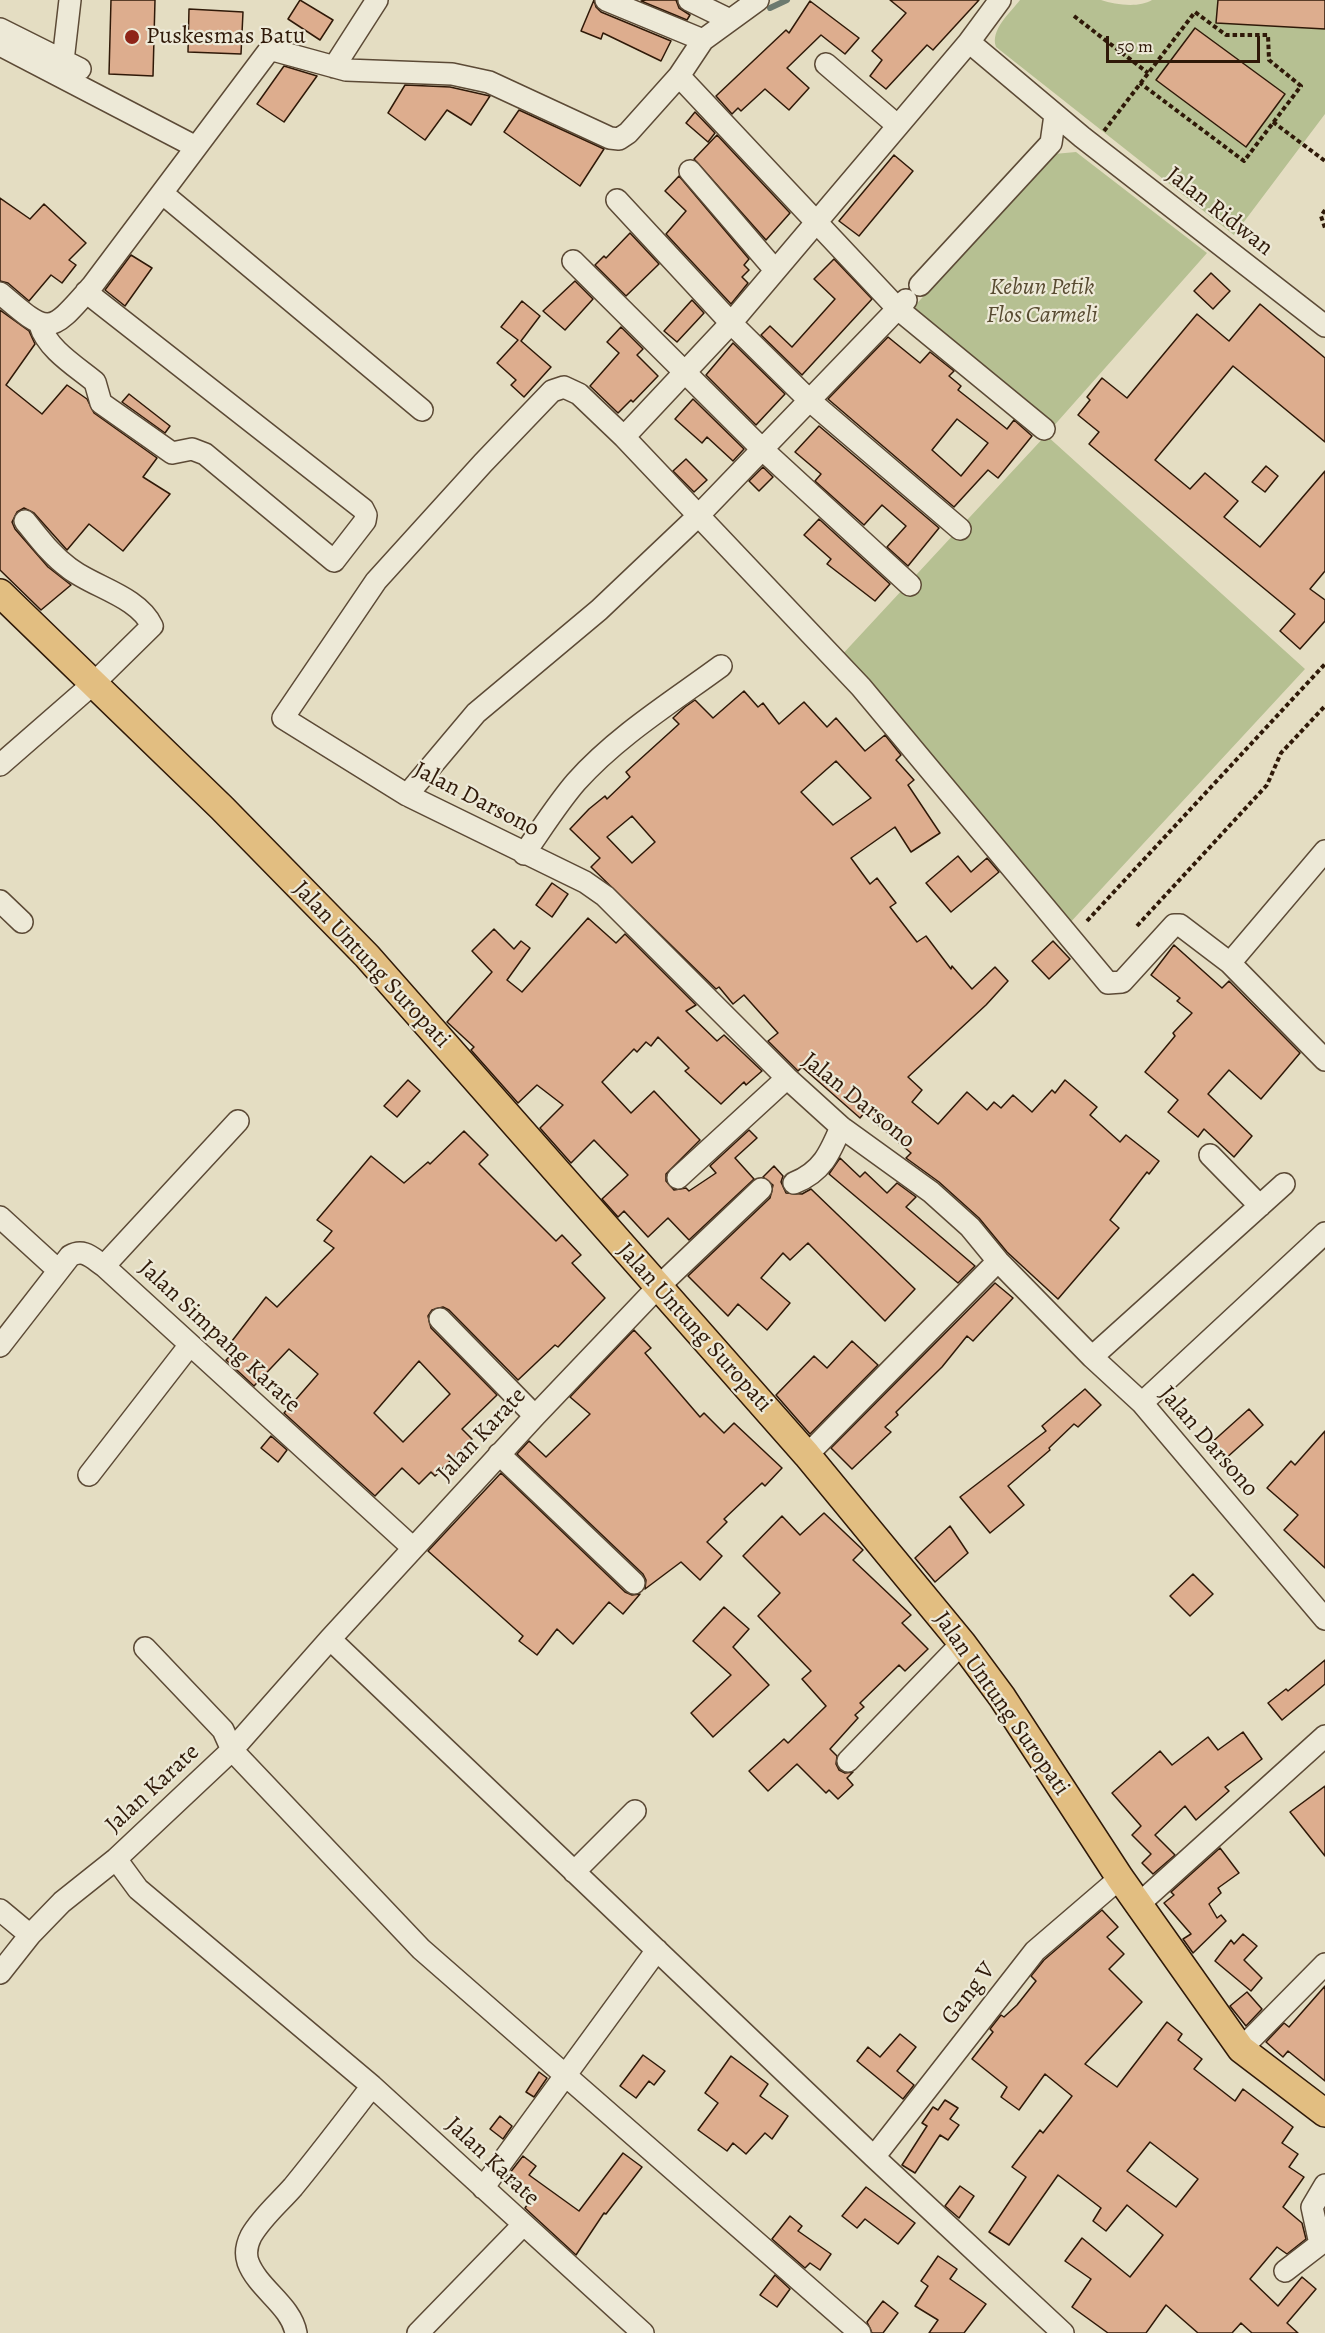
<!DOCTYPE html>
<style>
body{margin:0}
#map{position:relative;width:1325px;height:2333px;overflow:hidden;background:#e4ddc2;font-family:Alegreya,serif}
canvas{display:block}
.scale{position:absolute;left:1106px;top:36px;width:154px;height:27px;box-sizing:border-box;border:3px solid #2f1908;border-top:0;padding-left:8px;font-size:18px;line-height:21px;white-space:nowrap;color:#2f1908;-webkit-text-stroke:4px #ede9d7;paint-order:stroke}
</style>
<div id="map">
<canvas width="1325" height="2333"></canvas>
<div class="scale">50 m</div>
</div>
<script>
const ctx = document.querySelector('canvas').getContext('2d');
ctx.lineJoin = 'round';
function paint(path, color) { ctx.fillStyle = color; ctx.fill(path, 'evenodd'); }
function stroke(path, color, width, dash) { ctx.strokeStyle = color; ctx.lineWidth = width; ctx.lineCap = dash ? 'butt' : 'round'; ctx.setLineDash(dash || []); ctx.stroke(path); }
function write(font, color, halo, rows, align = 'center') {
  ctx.font = font + ' Alegreya,serif'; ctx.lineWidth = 4.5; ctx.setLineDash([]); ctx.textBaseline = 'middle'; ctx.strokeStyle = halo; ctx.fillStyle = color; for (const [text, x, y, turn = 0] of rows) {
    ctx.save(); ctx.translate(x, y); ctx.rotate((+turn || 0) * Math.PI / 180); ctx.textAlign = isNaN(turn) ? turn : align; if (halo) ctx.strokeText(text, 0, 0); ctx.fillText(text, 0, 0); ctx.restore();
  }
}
paint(new Path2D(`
 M1020,0H1101C1116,5 1139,8 1152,0H1325V114L1234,235L996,47C990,30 1010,13 1020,0Z
 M1076,152L1207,253L1051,429L910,311L1054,154Z
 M1046,435L1305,669L1067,926L839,658Z`), '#b6c092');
stroke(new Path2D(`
 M770,8L787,0`), '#6c7a6f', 6);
const building = new Path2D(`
 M111,0H155L153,76L109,74Z
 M300,0L333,20L320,40L288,19Z
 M594,0L596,7L601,12L671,41L661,61L603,33L601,39L581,31Z
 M646,0H676L679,8L690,15L687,20L641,1Z
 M890,0H979L933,50L927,45L886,89L870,76L882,60L872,51L906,13Z
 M1218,0H1325V29L1216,23Z
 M810,1L859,38L845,54L821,35L787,68L809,88L789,110L765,89L741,111L738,108L732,114L716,96L786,30L789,33Z
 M189,9L243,12L241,54L188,52Z
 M1195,28L1285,94L1246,147L1156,80Z
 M284,66L317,76L284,122L257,104Z
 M405,85L450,87L490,96L471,125L447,110L425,140L388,113Z
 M519,110L604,149L580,186L504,132Z
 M695,112L715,133L708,142L686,123Z
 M717,135L790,213L766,240L694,159Z
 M894,155L913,171L859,236L839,221Z
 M679,176L749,259L744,265L749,270L742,277L748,283L731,304L666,234L686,211L665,191Z
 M0,198L30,219L44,204L86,243L69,260L76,265L62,283L51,275L29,301L8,283L0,281Z
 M630,233L659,264L626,296L595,265L604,256L606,258Z
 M131,255L152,268L125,306L105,290Z
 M834,259L872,299L802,375L761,335L770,326L792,347L835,299L814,279Z
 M1211,273L1230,291L1213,309L1194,291Z
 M575,281L593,299L565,330L543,311Z
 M692,300L704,313L677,342L664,331Z
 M522,301L540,316L521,341L551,367L524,397L511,385L516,380L497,363L518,340L501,327Z
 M1260,304L1325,358V442L1233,366L1155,460L1190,489L1205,473L1238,501L1224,517L1260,547L1325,471V571L1310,589L1325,600V621L1300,649L1280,631L1295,614L1089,444L1099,432L1078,415L1090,400L1087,397L1102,378L1127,398L1197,314L1229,341Z
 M0,310L29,331L35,344L6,385L42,414L67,385L87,399L94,413L157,458L143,477L170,494L123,551L89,524L67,550L34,513L24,508L17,512L12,522L15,529L48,567L71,585L41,610L0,570Z
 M621,327L643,349L637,355L658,376L633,402L631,400L618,413L590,386L619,353L607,342Z
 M888,337L920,363L930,352L954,371L949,376L961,386L958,390L972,401L1007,429L1014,420L1032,436L998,478L988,470L954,507L828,399ZM957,419L988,443L961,476L932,450Z
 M733,343L785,394L756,425L706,375Z
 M129,394L170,426L165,433L122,402Z
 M693,399L744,449L733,461L707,437L702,443L675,419Z
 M819,426L939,528L908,566L887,547L906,526L882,505L864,525L815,481L821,474L795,452Z
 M686,459L707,480L694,492L673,471Z
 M1266,466L1278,476L1265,492L1252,482Z
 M763,467L773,477L759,491L749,481Z
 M819,519L890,584L875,601L827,564L831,559L804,535Z
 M744,691L758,707L763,703L779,724L804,702L827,727L836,718L865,751L885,735L901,755L896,760L914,780L908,785L940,833L911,852L895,827L851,858L870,884L877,878L896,903L890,907L917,942L926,936L951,969L952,966L972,989L995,967L1008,981L986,1005L908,1077L922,1090L912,1102L938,1124L967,1092L987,1110L994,1102L1001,1108L1013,1095L1032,1112L1052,1090L1055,1093L1065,1080L1097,1107L1090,1115L1120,1142L1126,1135L1159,1161L1149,1174L1147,1172L1110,1220L1119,1228L1058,1299L1007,1252L979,1218L939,1182L906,1158L911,1153L864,1113L860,1118L802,1067L798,1071L768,1041L778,1033L744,995L733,1004L719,987L716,989L591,867L600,858L570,829L589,809L605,796L607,799L630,777L626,772L679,724L673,718L685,707L695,700L713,718ZM836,761L871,798L833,825L801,792ZM632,816L655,842L632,863L607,837Z
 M958,856L971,872L987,858L999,872L951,912L926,883Z
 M552,883L568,894L552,917L536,905Z
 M588,918L616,943L625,934L696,1005L686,1011L717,1041L724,1035L762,1071L746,1085L744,1082L721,1104L685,1071L689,1068L658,1037L651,1046L646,1042L637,1052L634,1049L602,1082L631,1113L654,1091L700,1140L666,1174V1181L674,1190L686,1188L689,1191L716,1173L710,1166L749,1130L757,1138L735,1158L754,1179L689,1240L668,1218L648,1237L624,1211L618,1217L602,1199L628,1175L594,1140L571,1163L540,1128L563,1105L537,1085L518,1103L471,1050L474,1047L447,1022L492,972L472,951L494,929L514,949L521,941L530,948L507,980L522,992Z
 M1053,941L1070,959L1049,979L1032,961Z
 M1174,945L1222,988L1229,981L1300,1053L1261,1099L1229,1070L1208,1094L1252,1136L1234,1157L1204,1129L1198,1137L1168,1112L1178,1100L1145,1072L1175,1036L1173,1033L1192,1013L1177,1001L1180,998L1151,975Z
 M408,1080L420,1091L397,1117L384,1106Z
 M464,1131L488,1155L479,1164L556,1241L562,1235L581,1255L572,1263L605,1298L558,1347L555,1345L518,1380L449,1310L443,1307L432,1310L428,1316L431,1328L497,1395L462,1429L472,1439L435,1476L431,1472L419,1484L402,1468L375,1496L284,1413L318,1374L289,1349L254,1386L226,1360L231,1355L225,1350L266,1297L277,1307L334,1248L324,1241L332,1231L317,1220L371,1156L404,1183L428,1162L430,1164ZM419,1361L450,1394L403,1442L374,1413Z
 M840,1158L860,1177L865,1172L887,1193L897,1183L916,1197L906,1207L975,1266L958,1283L829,1174Z
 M774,1166L783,1176L781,1182L786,1193L802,1194L811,1189L915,1289L885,1321L808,1243L790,1260L783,1253L761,1278L790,1303L767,1330L738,1304L728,1316L688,1276L770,1198L773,1185L763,1177Z
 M995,1283L1013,1298L973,1341L967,1336L942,1367L896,1412L898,1415L885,1427L891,1432L852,1469L831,1448Z
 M634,1330L651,1348L645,1353L700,1417L704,1413L724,1433L734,1423L782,1468L765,1486L762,1483L724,1519L727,1522L707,1542L722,1556L700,1580L681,1562L645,1589L646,1580L643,1574L517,1454L529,1441L546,1457L590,1414L570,1397Z
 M852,1341L878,1365L810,1434L776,1395L814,1356L827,1368Z
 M1085,1389L1101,1405L1078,1427L1074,1424L1049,1448L1050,1450L1008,1486L1024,1505L990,1533L960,1497L1046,1431L1042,1426Z
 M1249,1409L1263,1425L1224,1460L1210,1444Z
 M1325,1431V1568L1284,1530L1298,1515L1267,1488L1291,1461L1295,1465Z
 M271,1436L287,1450L278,1462L261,1448Z
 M501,1473L625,1592L632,1595L640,1594L623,1614L609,1602L573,1644L557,1629L537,1655L519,1641L523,1636L428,1551Z
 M824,1513L863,1550L853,1560L911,1615L902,1623L928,1649L905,1671L899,1665L860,1703L864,1707L855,1715L858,1718L830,1749L837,1756L836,1764L839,1770L845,1773L853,1772L847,1778L853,1785L838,1799L829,1790L826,1793L797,1764L768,1791L749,1771L784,1739L788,1743L826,1706L802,1679L811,1671L758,1616L780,1593L743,1556L782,1516L800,1535Z
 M950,1526L968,1553L935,1582L915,1558Z
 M1193,1574L1213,1594L1190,1616L1170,1596Z
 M724,1607L749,1629L733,1647L769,1685L713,1737L691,1713L731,1675L693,1641Z
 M1325,1660V1684L1282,1720L1268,1703L1286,1689L1288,1691Z
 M1243,1732L1262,1759L1225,1787L1229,1791L1196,1820L1185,1806L1155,1835L1175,1855L1153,1874L1142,1863L1151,1854L1132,1835L1141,1826L1112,1793L1160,1751L1172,1765L1208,1737L1218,1750Z
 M1325,1786V1856L1290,1812Z
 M1220,1848L1239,1873L1218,1888L1221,1893L1209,1904L1217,1918L1221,1915L1226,1921L1193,1953L1183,1939L1191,1934L1164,1903L1174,1895L1171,1892Z
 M1102,1910L1118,1927L1107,1937L1124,1954L1109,1969L1142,2002L1085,2064L1117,2087L1167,2022L1182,2034L1178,2040L1202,2059L1194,2069L1235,2101L1243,2089L1293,2127L1282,2143L1298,2154L1289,2167L1304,2177L1283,2207L1302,2223L1306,2239L1287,2254L1277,2247L1250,2279L1278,2306L1302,2277L1316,2289L1287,2323L1298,2333H1252L1241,2323L1232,2333H1198L1166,2305L1146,2333H1108L1072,2307L1091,2279L1065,2261L1082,2238L1130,2277L1163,2235L1127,2205L1106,2231L1093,2221L1101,2208L1058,2175L1009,2245L989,2232L1026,2177L1012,2167L1040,2130L1043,2133L1072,2096L1045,2074L1019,2110L1001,2097L1007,2087L972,2059L993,2032L990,2029L1001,2015L1004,2017L1017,2005L1036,1981L1031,1976L1044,1960ZM1150,2142L1198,2179L1176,2207L1127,2171Z
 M1243,1934L1257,1946L1244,1960L1262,1978L1251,1991L1215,1961L1231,1940L1234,1944Z
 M1325,1986V2081L1288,2051L1283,2057L1266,2042L1284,2023L1289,2027Z
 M1247,1992L1262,2009L1246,2026L1230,2006Z
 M900,2034L916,2047L897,2071L914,2085L903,2099L857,2061L868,2047L880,2057Z
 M643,2055L665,2071L654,2085L649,2081L636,2098L620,2086Z
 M731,2056L768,2084L760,2096L788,2116L772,2139L765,2133L746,2154L733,2143L727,2151L698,2130L718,2103L705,2093Z
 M539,2072L547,2078L534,2097L526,2092Z
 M945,2100L958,2108L950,2119L959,2125L948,2140L940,2135L915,2173L902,2165L927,2126L922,2123L933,2107L938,2110Z
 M500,2116L512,2126L503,2139L490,2129Z
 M623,2153L642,2167L606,2214L604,2213L576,2255L525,2208L532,2198L506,2178L523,2156L536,2166L529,2175L579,2211Z
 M960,2186L974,2196L959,2218L945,2206Z
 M866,2187L915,2223L898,2244L865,2219L857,2228L842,2216Z
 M790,2216L802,2226L798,2231L831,2254L820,2270L810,2263L805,2268L772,2239Z
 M938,2256L957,2269L950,2279L986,2304L964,2333H929L938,2320L915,2306L928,2286L921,2281Z
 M775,2275L790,2289L777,2307L760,2295Z
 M883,2301L898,2313L883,2333H872L867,2322Z`);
paint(building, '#ddad8e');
stroke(building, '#2f1908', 1.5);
const minor = new Path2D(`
 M606,0L703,40
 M689,0L730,20
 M1000,0L969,42L1082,137L1325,326
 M0,29L80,69
 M0,45L196,147
 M63,61L70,0
 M826,64L898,126
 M334,67L377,0
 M679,76L898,309L1044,429
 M690,171L775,270
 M162,193L422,410
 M617,200L731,323L809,400L960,529
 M573,261L762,449L910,585
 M920,285L1051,143L1055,115
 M0,293C50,336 49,335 92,286L267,53L273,50L346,70L452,74L489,82L610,138L619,139L628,133L679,76L703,40L758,0
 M40,325C47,349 77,367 95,382L101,403L172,453L192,449L205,454L334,561L365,521L366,515L363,509L86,292
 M624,437L731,323L969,42
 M0,765L94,683L152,626C138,596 93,587 69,568C51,555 39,538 25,521
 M407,795L476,713L599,610L697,517L906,300
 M524,854C541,830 557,804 576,782C617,736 672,702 721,666
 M0,901L22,922
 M1230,963L1325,851
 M1325,1060L1230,963L1180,925H1174L1122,982L1108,983L861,687L624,437L579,394L564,387L552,391L483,463L376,581L283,718L407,795L585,882L605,896L787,1078L841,1127L931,1192L970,1227L998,1261L1092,1357L1142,1403L1325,1619
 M1210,1155L1260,1206
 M678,1178L787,1078
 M794,1183C822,1172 830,1153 841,1127
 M0,1217L58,1270
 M104,1266L238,1121
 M440,1319L535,1416
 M0,1346L70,1256C84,1248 92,1258 104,1266L413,1548
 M1092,1357L1284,1184
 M1142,1403L1325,1233
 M499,1454L634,1583
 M807,1455L998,1261
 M89,1475L189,1346
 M330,1639L874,2157L1063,2333
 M145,1648L223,1730L232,1750L421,1949L860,2333
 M848,1761L962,1643
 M116,1859L138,1889L372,2086L643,2333
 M574,1872L635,1811
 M1139,1904L1325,1736
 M0,1910L30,1935
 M0,1973L30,1935L62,1902L116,1859L232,1750L330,1639L535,1416L657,1288L761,1189
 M1241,2049L1325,1964
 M874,2157L1035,1951L1120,1878
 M483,2188L657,1950
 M1285,2271L1320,2244L1312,2207L1325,2185
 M296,2333C291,2305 258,2289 248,2262C245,2253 247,2244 251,2236C262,2217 279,2203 293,2187C320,2154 346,2120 372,2086
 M418,2333L523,2225`);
const major = new Path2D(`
 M0,593L222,808L367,956L807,1455L962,1643L1002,1697L1120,1878L1241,2049L1325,2113`);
stroke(minor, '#5c4a36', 24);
stroke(major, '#2f1908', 30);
stroke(new Path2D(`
 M1074,16L1148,73
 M1273,122L1325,161
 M1104,131L1195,12L1226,35H1268L1269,60L1301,86L1244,161L1140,83
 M1325,210L1321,216L1325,228
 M1087,921L1325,664
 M1137,926L1267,785L1281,753L1325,706`), '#2f1908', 4, [4.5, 3]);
stroke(minor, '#ede9d7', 21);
stroke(major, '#e2be81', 27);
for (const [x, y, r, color] of [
 [132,37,8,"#8f2418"]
]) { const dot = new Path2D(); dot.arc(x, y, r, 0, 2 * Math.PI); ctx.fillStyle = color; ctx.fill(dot); stroke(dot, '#ede9d7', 2); }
write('24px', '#2f1908', '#ede9d7', [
 ["Puskesmas Batu",146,37]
], 'left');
write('24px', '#2f1908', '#ede9d7', [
 ["Jalan Ridwan",1219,212,38],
 ["Jalan Darsono",476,800,27],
 ["Jalan Untung Suropati",371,965,47],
 ["Jalan Darsono",858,1101,39],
 ["Jalan Untung Suropati",694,1328,48],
 ["Jalan Simpang Karate",219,1337,43],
 ["Jalan Karate",482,1435,-47],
 ["Jalan Darsono",1208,1442,49],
 ["Jalan Untung Suropati",1001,1704,55],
 ["Jalan Karate",153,1789,-43],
 ["Gang V",969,1994,-52],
 ["Jalan Karate",492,2162,43]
]);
write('italic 24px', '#584b31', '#ede9d7', [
 ["Kebun Petik",1042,288],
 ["Flos Carmeli",1042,316]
]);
</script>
